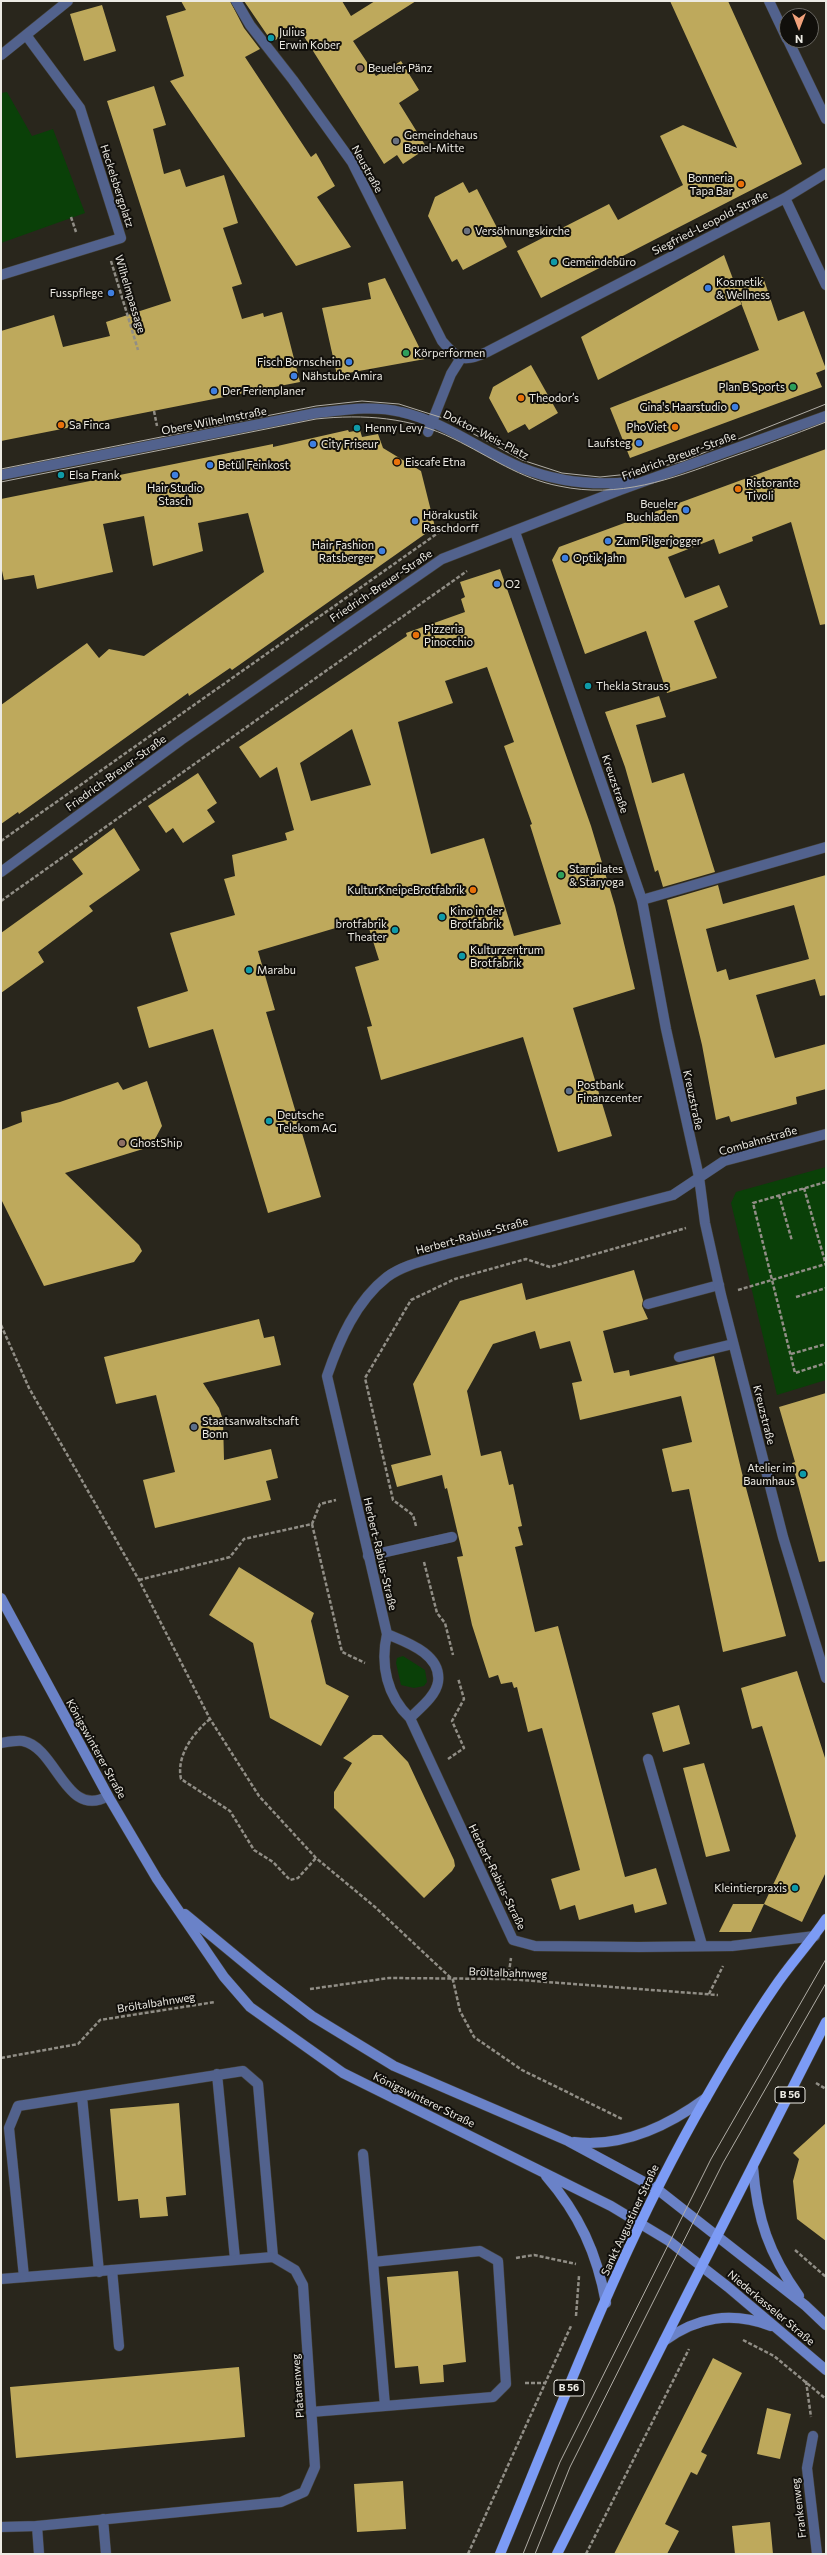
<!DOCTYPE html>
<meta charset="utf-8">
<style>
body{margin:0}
#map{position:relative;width:827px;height:2555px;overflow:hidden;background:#29261c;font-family:Commissioner,sans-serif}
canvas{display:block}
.frame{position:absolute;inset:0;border:2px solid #eceae3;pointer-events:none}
.north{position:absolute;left:779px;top:8px;width:40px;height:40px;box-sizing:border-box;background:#110f0b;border:1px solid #696761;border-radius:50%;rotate:180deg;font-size:11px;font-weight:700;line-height:16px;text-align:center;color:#eceae3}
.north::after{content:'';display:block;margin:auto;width:14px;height:18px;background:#f1a17b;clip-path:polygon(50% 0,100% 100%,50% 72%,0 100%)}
</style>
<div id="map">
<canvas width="827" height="2555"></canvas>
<div class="frame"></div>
<div class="north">N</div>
</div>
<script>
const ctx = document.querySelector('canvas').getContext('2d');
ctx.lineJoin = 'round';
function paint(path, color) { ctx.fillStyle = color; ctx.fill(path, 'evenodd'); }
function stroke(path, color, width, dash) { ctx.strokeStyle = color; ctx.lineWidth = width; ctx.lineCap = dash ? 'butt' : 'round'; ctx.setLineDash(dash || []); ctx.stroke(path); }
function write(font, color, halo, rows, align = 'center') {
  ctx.font = font + ' Commissioner,sans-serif'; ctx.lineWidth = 4; ctx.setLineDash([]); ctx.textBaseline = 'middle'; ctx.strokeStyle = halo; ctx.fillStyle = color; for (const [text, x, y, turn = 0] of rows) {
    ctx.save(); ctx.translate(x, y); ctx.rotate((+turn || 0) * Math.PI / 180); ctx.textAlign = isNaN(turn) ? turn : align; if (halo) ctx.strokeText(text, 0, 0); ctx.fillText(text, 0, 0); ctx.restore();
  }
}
paint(new Path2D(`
 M7,92L32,136L53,129L85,213L1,243V93Z
 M826,1167V1380L777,1395L731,1203L736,1192Z
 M403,1656L425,1670L427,1682L424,1686L414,1688L401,1685L396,1663L397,1658Z`), '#0a4008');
paint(new Path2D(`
 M181,1H230L244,28L260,49L245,57L311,157L316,153L335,186L317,197L351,247L296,266L170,81L184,76L166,16L186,10Z
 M244,1H342L351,16L375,1H416L353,41L376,76L401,61L419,90L399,103L427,148L403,164L397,155L384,164L298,27L272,42Z
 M670,1H728L802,164L541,298L517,251L609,204L618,220L683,185L660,136L683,125L737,148Z
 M102,5L116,51L84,61L70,14Z
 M154,86L166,125L153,129L164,174L180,169L186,187L224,175L238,223L223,228L242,284L232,287L242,319L263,313L264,317L282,312L300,382L1,441V331L54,315L63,347L110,336L106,322L171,301L107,101Z
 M463,182L469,193L477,189L507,247L463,270L457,259L452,262L428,216L435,197Z
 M724,255L736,287L763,277L778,321L804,311L826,369L816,373L822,387L630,458L610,408L759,350L738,295L742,304L598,380L581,337Z
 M385,278L425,359L337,375L322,308L371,299L368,283Z
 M531,365L558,413L529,430L525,424L508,433L489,398L493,387Z
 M348,430L349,432L360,430L362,437L378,434L383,448L421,471L435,527L232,670L230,668L189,696L188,693L19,814L18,812L1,824V705L87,643L99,658L109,649L144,656L264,572L248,513L198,523L203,551L153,566L144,516L103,524L113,572L37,589L34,575L4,580L1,566V499L273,444V447Z
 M826,449V624L820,625L791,522L752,537L753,541L719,554L714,539L668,557L685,598L719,585L728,607L694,621L717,678L667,693L646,631L585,654L552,560L559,547Z
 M500,569L591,826L615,906L635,989L573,1008L612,1136L558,1152L523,1037L381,1080L367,1027L372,1026L355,967L379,960L366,919L258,951L275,1010L266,1012L321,1197L268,1213L213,1029L149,1048L137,1007L188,991L170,933L235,915L224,879L235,876L232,855L287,840L285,833L294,830L277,767L260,778L239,747L407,636L406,633L465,612L461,599L465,597L460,582ZM487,667L514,742L504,746L532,824L530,825L561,924L514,936L484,838L431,854L398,722L453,703L445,681ZM352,729L371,785L311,801L300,763Z
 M659,696L666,717L636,725L652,783L684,773L715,872L663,887L658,870L655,872L625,767L605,712Z
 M198,773L217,803L207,810L215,822L183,843L173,828L166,833L148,806Z
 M114,828L140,870L89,906L93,911L38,952L44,962L1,993V933L83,874L72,859Z
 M826,875V995L820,996L815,979L756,995L775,1058L826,1044V1089L796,1097L797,1104L731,1122L729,1116L716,1120L702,1045L667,900L718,885L723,904ZM794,905L809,959L729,980L726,969L717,972L706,929Z
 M147,1081L162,1126L155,1139L143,1149L65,1173L139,1245L142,1251L134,1262L44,1286L1,1199V1130L22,1122L21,1112L60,1102L118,1082L123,1090Z
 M634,1270L643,1300L642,1306L648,1319L603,1331L614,1373L629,1370L630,1376L714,1356L742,1473L786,1636L723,1652L689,1489L672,1492L662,1449L692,1442L681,1396L580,1420L572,1383L582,1381L570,1341L540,1349L535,1331L493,1344L467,1391L481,1456L501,1451L509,1485L513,1484L522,1526L518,1527L523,1545L515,1547L535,1632L558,1626L625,1877L656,1868L667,1904L635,1913L633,1904L579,1920L575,1905L560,1910L551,1879L580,1870L542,1728L528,1732L517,1687L514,1688L512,1682L501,1684L498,1675L489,1678L472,1625L457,1557L463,1556L447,1488L445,1489L442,1475L397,1487L391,1465L431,1455L413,1384L460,1301L522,1283L526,1300Z
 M259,1319L264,1338L274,1336L281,1365L203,1383L219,1408L223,1420L224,1460L271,1449L278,1478L266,1481L271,1500L155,1528L143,1480L175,1472L156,1395L116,1404L104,1357Z
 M826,1393V1561L819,1562L792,1463L795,1462L779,1407Z
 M239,1567L314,1613L311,1621L326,1684L349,1696L321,1746L270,1718L253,1643L209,1615Z
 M797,1671L826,1761V1872L802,1922L764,1904L796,1836L762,1726L752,1729L741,1688Z
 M679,1705L690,1744L663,1752L652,1713Z
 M373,1735H382L408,1762L454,1860L455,1866L452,1871L424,1898L334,1808V1792L352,1763L343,1758Z
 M704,1763L730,1851L706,1857L683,1768Z
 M733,1904H764L751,1932H719Z
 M179,2103L186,2195L166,2197L168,2216L140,2218L138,2199L118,2201L110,2109Z
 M826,2123V2241L797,2219L793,2181L799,2159L793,2153Z
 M458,2271L466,2362L443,2365L444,2382L420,2384L418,2366L395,2368L387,2277Z
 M713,2358L742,2373L701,2452L707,2455L697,2475L691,2472L665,2524L679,2531L667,2554H614Z
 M239,2367L245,2437L16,2458L10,2387Z
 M767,2408L791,2414L780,2459L757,2454Z
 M403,2481L406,2529L357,2532L354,2484Z
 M770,2522L773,2554H735L732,2526Z`), '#bea95c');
const service = new Path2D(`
 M642,900L826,847
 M648,1304L719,1285
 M679,1357L733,1344
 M368,1556L452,1537
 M217,2074L235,2259
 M82,2097L99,2272
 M363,2154L373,2262
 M480,2251L498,2261L506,2384L493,2397L385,2406L373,2262Z
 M112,2270L119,2346
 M24,2277L9,2128L18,2106L243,2071L258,2084L273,2257
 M311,2412L385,2406
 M37,2526L39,2554`);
const pedestrian = new Path2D(`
 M428,432L451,374L461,358`);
const minor = new Path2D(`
 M236,1L250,25L293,80L352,162L442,341C458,360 464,363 487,352L785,198L826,173
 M769,1L787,39
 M788,40L826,119
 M1,55L68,1
 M785,198L826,285
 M1,275L121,238L80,108L26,35
 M1,475L316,413C344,410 373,405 401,412C446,422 481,451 522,468C558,482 592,486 630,482
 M515,532L642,900L666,1029L699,1177L705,1223L721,1295L783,1537L826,1678
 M1,872L181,740L442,559L620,490L826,416
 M387,1634C406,1642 442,1654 438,1682C436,1696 419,1709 410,1718
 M1,1743C7,1742 17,1740 23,1741C57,1748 66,1820 108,1796
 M648,1759L702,1945
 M815,1936L732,1946L639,1947L535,1946L513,1940L410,1718C387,1696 380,1665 387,1634L327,1376C339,1341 356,1301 387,1277C403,1265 427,1260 446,1254L673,1195L724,1161L826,1134
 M1,2279L273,2257L295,2270L303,2285L315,2467L304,2492L281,2502L37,2526L1,2527
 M813,2436L807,2468L817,2554
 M103,2519L106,2554`);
const secondary = new Path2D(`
 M1,1598L108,1796L157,1879L224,1977L250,2007L343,2073L611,2206L669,2241L728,2287L826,2370
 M185,1914L265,1980L312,2016L394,2066L568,2141L657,2189L806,2306L826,2325
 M574,2142C623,2148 668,2126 706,2098
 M753,2167C757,2219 769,2254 799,2296
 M546,2176C579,2214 597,2253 606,2303
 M664,2341C697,2317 731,2311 771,2326`);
const primary = new Path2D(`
 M500,2554C564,2400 622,2243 706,2098C727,2061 750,2023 774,1988C790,1964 810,1943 826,1919
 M557,2554C646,2376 735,2199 826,2022`);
stroke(service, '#444138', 11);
stroke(pedestrian, '#444138', 11);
stroke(minor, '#444138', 11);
stroke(secondary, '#444138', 11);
stroke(primary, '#444138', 11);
stroke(new Path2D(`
 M71,217L76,232
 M111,261L138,350
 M154,411L157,426
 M1,841L438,533
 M1,901L467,571
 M826,1182L753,1203L795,1373L826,1363
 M804,1188L826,1265
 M779,1195L792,1241
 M738,1290L826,1264
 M796,1297L826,1288
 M1,1325L29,1388L139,1580L210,1719L259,1796L316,1858L375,1907L453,1980L460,2011L474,2037L522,2070L622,2119
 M791,1354L826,1344
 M312,1524L342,1652L365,1663
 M416,1526L413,1515L393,1500L365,1378L411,1300L455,1279L526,1259L550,1267L686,1228
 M424,1562L437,1613L445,1623L453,1655
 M139,1580L230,1557L244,1539L312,1524L320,1504L336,1500
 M210,1719C193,1733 176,1756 181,1779L230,1811L254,1850L273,1862L290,1880L298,1878L316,1858
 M448,1759L464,1748L452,1721L464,1699L458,1678
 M508,1979L511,1958
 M310,1989L389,1978L508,1979L718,1995
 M709,1994L723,1966
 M1,2058L78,2044L100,2020L215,2002
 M816,2083L826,2089
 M795,2250L826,2277
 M516,2258L534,2255L576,2264
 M576,2316L579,2276
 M743,2340L774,2356L826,2399
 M806,2381L811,2417
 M525,2383H545
 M468,2554L571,2326
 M586,2554L689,2349`), '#918e86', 2.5, [4, 2]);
stroke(service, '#52628d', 10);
stroke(pedestrian, '#52628d', 10);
stroke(minor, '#52628d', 10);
stroke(secondary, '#6a82c8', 10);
stroke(primary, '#7c9bf5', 10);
stroke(new Path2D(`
 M1,469L316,406L362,401L399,404L446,419L522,460L562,473L600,477L639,473L683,461L826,404
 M1,482L316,419C364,414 410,417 454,439C489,456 521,479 559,486C619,499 671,479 726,459C760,447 793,435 826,422
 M523,2554L560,2462L711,2159L826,1959
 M535,2554L570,2467L723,2163L826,1983`), '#b0ada6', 1);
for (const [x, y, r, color] of [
 [271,38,4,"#0f9aa8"],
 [360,68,4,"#8d6e63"],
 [396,141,4,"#6b7280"],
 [741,184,4,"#e8710a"],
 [467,231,4,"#6b7280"],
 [554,262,4,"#0f9aa8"],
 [708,288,4,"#3f7fe0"],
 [111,293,4,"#3f7fe0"],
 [406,353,4,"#2e9e5b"],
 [349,362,4,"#3f7fe0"],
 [294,376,4,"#3f7fe0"],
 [793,387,4,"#2e9e5b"],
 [214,391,4,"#3f7fe0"],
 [521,398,4,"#e8710a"],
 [735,407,4,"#3f7fe0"],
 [61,425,4,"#e8710a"],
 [675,427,4,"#e8710a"],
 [357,428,4,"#0f9aa8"],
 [639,443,4,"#3f7fe0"],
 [313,444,4,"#3f7fe0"],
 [397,462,4,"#e8710a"],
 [210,465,4,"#3f7fe0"],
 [61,475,4,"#0f9aa8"],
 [175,475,4,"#3f7fe0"],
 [738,489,4,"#e8710a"],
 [686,510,4,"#3f7fe0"],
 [415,521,4,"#3f7fe0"],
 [608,541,4,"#3f7fe0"],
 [382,551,4,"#3f7fe0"],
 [565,558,4,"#3f7fe0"],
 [497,584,4,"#3f7fe0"],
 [416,635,4,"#e8710a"],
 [588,686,4,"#0f9aa8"],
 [561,875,4,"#2e9e5b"],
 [473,890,4,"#e8710a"],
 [442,917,4,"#0f9aa8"],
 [395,930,4,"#0f9aa8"],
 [462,956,4,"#0f9aa8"],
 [249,970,4,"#0f9aa8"],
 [569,1091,4,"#5c6f8a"],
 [269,1121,4,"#0f9aa8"],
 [122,1143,4,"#8d6e63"],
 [194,1427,4,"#5c6f8a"],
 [803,1474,4,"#0f9aa8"],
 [795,1888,4,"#0f9aa8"]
]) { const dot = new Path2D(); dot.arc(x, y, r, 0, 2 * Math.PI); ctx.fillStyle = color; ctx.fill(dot); stroke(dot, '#110f0b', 1.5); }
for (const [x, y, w] of [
 [790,2095,30],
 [569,2388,30]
]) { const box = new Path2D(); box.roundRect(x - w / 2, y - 8, w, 16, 3); ctx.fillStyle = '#110f0b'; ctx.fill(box); stroke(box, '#eceae3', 1); }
write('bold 10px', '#eceae3', null, [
 ["B 56",790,2095],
 ["B 56",569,2388]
]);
write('11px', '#eceae3', '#110f0b', [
 ["Julius",279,32],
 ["Erwin Kober",279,45],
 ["Beueler Pänz",368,68],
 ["Gemeindehaus",404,135],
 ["Beuel-Mitte",404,148],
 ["Bonneria",733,178,"right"],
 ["Tapa Bar",733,191,"right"],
 ["Versöhnungskirche",475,231],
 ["Gemeindebüro",562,262],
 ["Kosmetik",716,282],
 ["& Wellness",716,295],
 ["Fusspflege",103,293,"right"],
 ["Körperformen",414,353],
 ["Fisch Bornschein",341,362,"right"],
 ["Nähstube Amira",302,376],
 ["Plan B Sports",785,387,"right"],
 ["Der Ferienplaner",222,391],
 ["Theodor’s",529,398],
 ["Gina's Haarstudio",727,407,"right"],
 ["Sa Finca",69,425],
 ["PhoViet",667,427,"right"],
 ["Henny Levy",365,428],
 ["Laufsteg",631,443,"right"],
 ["City Friseur",321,444],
 ["Eiscafe Etna",405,462],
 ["Betül Feinkost",218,465],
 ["Elsa Frank",69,475],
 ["Ristorante",746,483],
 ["Tivoli",746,496],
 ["Hair Studio",175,488,"center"],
 ["Stasch",175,501,"center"],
 ["Beueler",678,504,"right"],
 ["Buchladen",678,517,"right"],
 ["Hörakustik",423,515],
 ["Raschdorff",423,528],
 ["Zum Pilgerjogger",616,541],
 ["Hair Fashion",374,545,"right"],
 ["Ratsberger",374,558,"right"],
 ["Optik Jahn",573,558],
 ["O2",505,584],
 ["Pizzeria",424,629],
 ["Pinocchio",424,642],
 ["Thekla Strauss",596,686],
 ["Starpilates",569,869],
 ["& Staryoga",569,882],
 ["KulturKneipeBrotfabrik",465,890,"right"],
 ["Kino in der",450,911],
 ["Brotfabrik",450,924],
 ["brotfabrik",387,924,"right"],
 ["Theater",387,937,"right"],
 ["Kulturzentrum",470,950],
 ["Brotfabrik",470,963],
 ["Marabu",257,970],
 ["Postbank",577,1085],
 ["Finanzcenter",577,1098],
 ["Deutsche",277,1115],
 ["Telekom AG",277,1128],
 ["GhostShip",130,1143],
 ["Staatsanwaltschaft",202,1421],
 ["Bonn",202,1434],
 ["Atelier im",795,1468,"right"],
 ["Baumhaus",795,1481,"right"],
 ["Kleintierpraxis",787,1888,"right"]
], 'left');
write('11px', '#eceae3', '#110f0b', [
 ["Neustraße",367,169,61],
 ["Heckelsbergplatz",117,186,72],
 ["Siegfried-Leopold-Straße",710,223,-27],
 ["Wilhelmpassage",130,294,73],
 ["Obere Wilhelmstraße",214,421,-11],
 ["Doktor-Weis-Platz",486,435,27],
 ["Friedrich-Breuer-Straße",679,456,-20],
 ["Friedrich-Breuer-Straße",381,586,-34],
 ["Friedrich-Breuer-Straße",116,773,-36],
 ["Kreuzstraße",615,784,71],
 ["Kreuzstraße",693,1100,78],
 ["Combahnstraße",758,1141,-16],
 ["Herbert-Rabius-Straße",472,1236,-15],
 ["Kreuzstraße",764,1415,76],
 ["Herbert-Rabius-Straße",380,1554,77],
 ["Königswinterer Straße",96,1749,61],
 ["Herbert-Rabius-Straße",497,1877,64],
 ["Bröltalbahnweg",508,1973,2],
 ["Bröltalbahnweg",156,2003,-9],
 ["Königswinterer Straße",424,2100,26],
 ["Sankt Augustiner Straße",630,2220,-65],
 ["Niederkasseler Straße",771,2308,40],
 ["Platanenweg",298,2386,-94],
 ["Frankenweg",799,2508,-97]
]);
</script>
